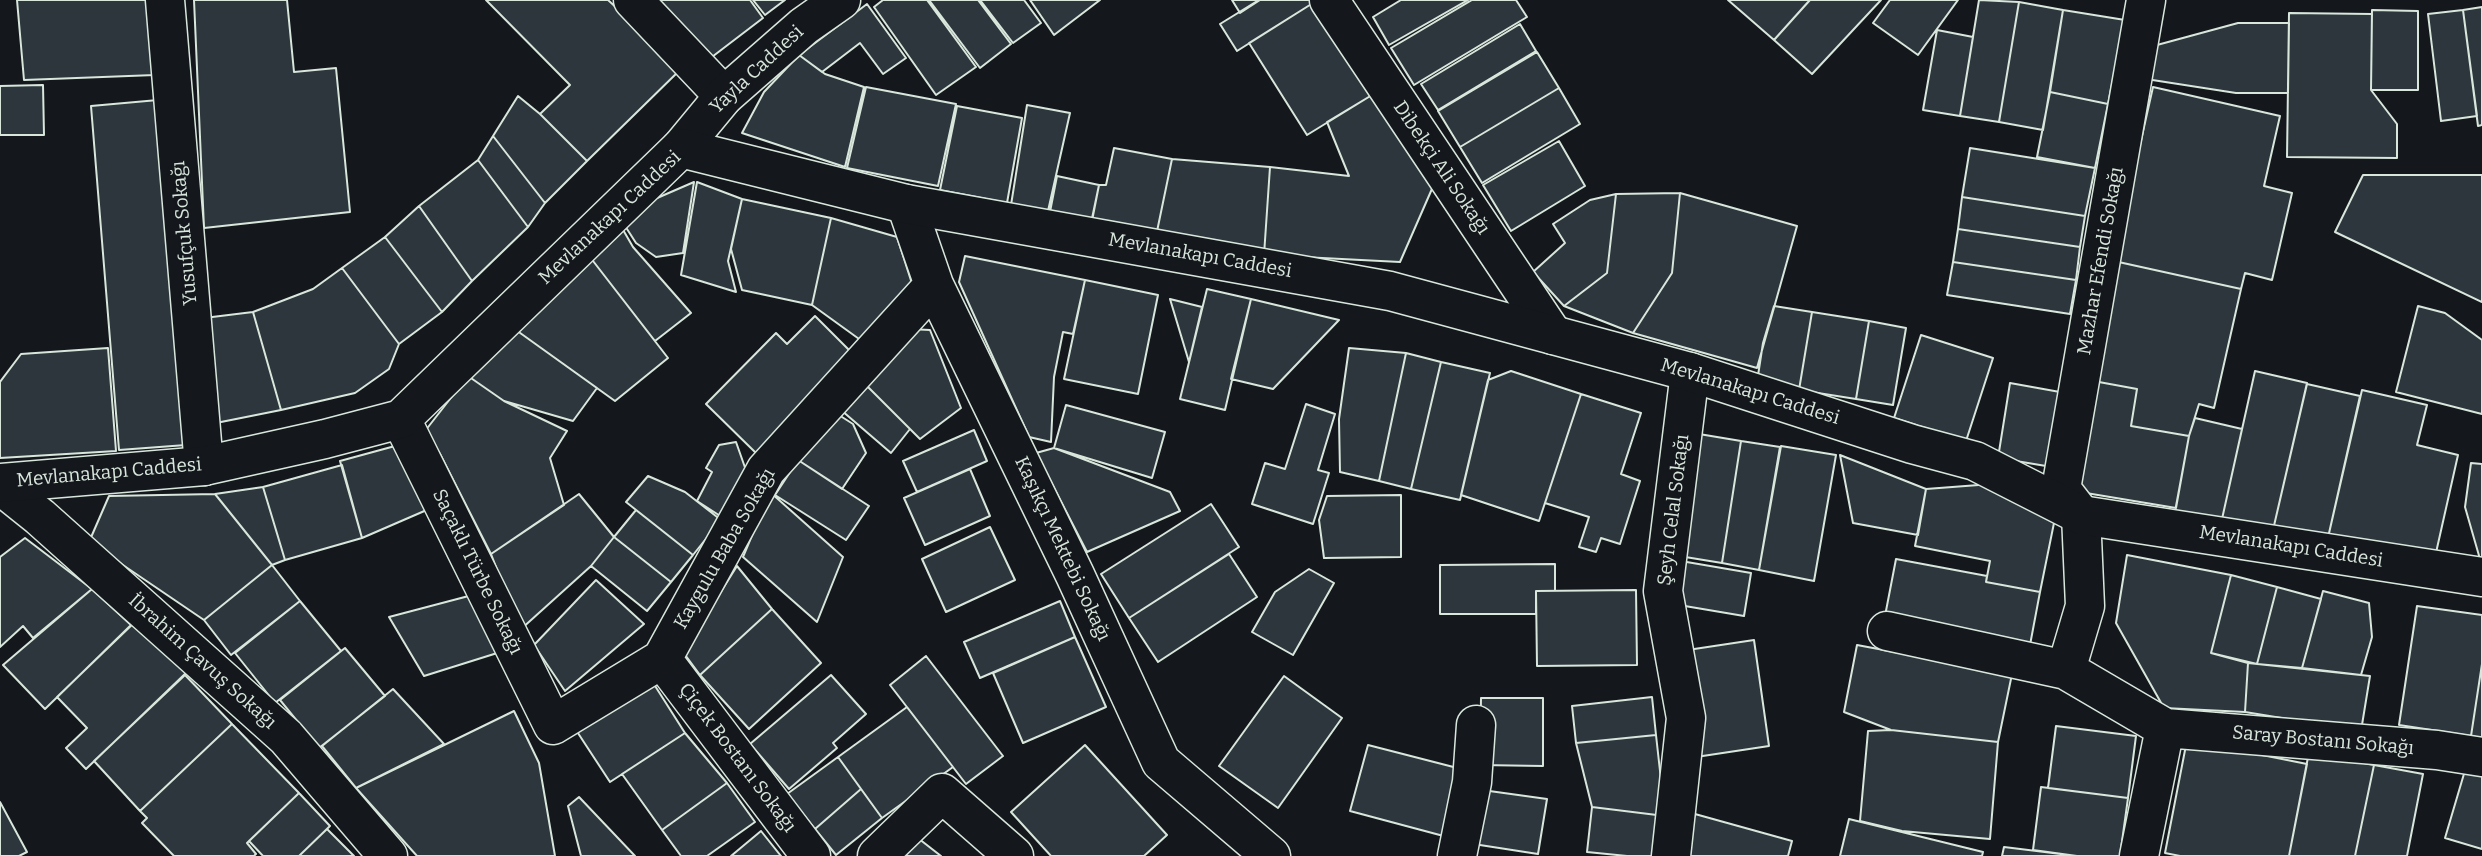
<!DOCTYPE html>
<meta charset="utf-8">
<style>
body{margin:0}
canvas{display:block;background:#14181c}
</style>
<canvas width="2482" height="856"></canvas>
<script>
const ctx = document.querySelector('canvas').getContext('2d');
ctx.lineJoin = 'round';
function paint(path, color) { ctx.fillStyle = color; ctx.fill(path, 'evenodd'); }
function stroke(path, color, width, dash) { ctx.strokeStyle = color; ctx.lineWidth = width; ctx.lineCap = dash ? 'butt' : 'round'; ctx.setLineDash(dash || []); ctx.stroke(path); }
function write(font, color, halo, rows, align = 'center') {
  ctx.font = font + ' Bitter,serif'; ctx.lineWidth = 5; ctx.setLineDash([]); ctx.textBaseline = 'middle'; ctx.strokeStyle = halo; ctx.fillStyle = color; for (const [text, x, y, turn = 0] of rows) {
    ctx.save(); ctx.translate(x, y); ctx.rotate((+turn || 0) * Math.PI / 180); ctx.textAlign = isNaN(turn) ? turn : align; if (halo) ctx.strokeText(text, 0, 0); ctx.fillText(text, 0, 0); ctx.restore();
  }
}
const building = new Path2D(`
 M17,0H149L155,75L24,80Z
 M194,0H287L294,72L336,68L350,212L204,228Z
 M486,0H608L682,68L587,161L540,114L570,85Z
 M648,0H750L763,18L708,60Z
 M753,0H785L765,15Z
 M883,0H927L976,67L936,95L874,7Z
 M929,0H978L1011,44L980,68Z
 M980,0H1024L1041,23L1013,43Z
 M1030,0H1100L1054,35Z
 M1232,0H1260L1240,13Z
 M1259,0H1312L1313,3L1237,51L1220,24Z
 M1401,0H1468L1389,45L1373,17Z
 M1472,0H1516L1527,17L1414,85L1391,48Z
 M1728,0H1808L1809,1L1774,40Z
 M1881,0L1812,74L1774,40L1810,0Z
 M1890,0H1958L1918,55L1873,23Z
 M1979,0L2019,2L1999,122L1960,116Z
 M2019,2L2063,10L2043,130L1999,122Z
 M1313,3L1372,95L1307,135L1249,43Z
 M867,4L906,58L883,74L860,43L822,72L799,55Z
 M2482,7V125L2478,126L2463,10Z
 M2063,10L2125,20L2108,104L2050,92Z
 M2372,10L2418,11V90H2371Z
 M2463,10L2477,116L2441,121L2428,14Z
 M2289,13L2372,14L2371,90L2397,124V158L2287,157Z
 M2238,23H2289L2288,93H2236L2146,79V48Z
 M1520,24L1536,51L1438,110L1421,84Z
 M1937,30L1973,37L1960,116L1923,110Z
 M1537,52L1559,88L1460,147L1438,111Z
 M799,55L825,74L864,87L845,167L742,133L764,92Z
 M43,85L44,135H0V86Z
 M866,87L956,104L938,186L847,168Z
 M2153,87L2280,116L2264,186L2292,193L2272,280L2245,273L2241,289L2114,261Z
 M1559,88L1580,124L1482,183L1460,147Z
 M2050,92L2108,104L2095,168L2037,157Z
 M1372,95L1435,182L1400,262L1264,255L1270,167L1349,176L1327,122Z
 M518,96L540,114L587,161L545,203L493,136Z
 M158,100L186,445L119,450L91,106Z
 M1027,105L1070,113L1048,211L1011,205Z
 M957,106L1022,118L1007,203L940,190Z
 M493,136L545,203L528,227L478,160Z
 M1559,141L1585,186L1511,231L1483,185Z
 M1114,148L1172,159L1155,241L1090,228L1099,185H1106Z
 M1970,148L2095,168L2085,216L1962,197Z
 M1172,159L1270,167L1264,255L1155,241Z
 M478,160L528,227L472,281L419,206Z
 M2363,175H2482V302L2335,232Z
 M1057,176L1099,185L1091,226L1049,217Z
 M694,182L683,253L656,257L636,243L618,215Z
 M697,182L742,199L728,261L736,292L681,275Z
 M1680,193L1672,273L1633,333L1564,306L1607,273L1616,194Z
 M1680,193L1797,226L1757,368L1633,333L1672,273Z
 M1616,194L1607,273L1564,306L1533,272L1565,243L1553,224L1590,200Z
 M1962,197L2085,216L2080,247L1958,229Z
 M742,199L831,218L812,305L742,290L731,249Z
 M419,206L472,281L442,312L385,237Z
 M615,216L633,247L691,313L655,341L583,248Z
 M831,218L897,237L916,296L866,344L812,305Z
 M1958,229L2080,247L2076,280L1953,262Z
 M385,237L442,312L399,344L342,268Z
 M583,248L668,358L615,401L509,325Z
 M965,256L1085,280L1073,334L1063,332L1054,377L1051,442L1029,437L959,282Z
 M2114,261L2241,289L2214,408L2199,404L2189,436L2131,426L2137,389L2088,380Z
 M1953,262L2076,280L2070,314L1947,295Z
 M342,268L399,344L389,369L355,393L281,410L253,312L313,289Z
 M1085,280L1158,295L1138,394L1064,379Z
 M1207,289L1251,299L1225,410L1180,399Z
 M1170,299L1202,307L1189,362Z
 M1251,299L1339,320L1273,389L1231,379Z
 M1774,306L1812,312L1799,390L1757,382L1763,343Z
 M2418,306L2445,313L2482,340V414L2396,392Z
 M253,312L281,410L216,423L204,318Z
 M1812,312L1869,321L1856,399L1799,390Z
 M815,316L856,357L758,455L706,404L776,333L787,344Z
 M1869,321L1906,328L1893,405L1856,399Z
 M509,325L597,388L573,421L504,401L468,376Z
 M909,329L930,330L961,408L920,439L864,383Z
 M1921,335L1993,358L1966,441L1894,418Z
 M108,348L116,451L0,458V382L21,354Z
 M1349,348L1406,353L1379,481L1340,472L1339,419Z
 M1406,353L1441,362L1411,489L1379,481Z
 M1441,362L1490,373L1460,500L1411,489Z
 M1511,371L1581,394L1539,521L1461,495L1488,380Z
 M2255,371L2307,383L2273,530L2220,528Z
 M468,376L504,401L567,431L550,458L564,505L491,554L440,454L425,431Z
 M2088,380L2137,389L2131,426L2189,436L2176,508L2068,490Z
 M864,383L910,429L891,453L841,410Z
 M2010,383L2071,394L2058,468L1998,458Z
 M2307,384L2360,396L2327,542L2273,530Z
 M2362,390L2427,405L2417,445L2458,455L2433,566L2327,542Z
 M1581,394L1641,413L1621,474L1640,481L1620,544L1601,538L1596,552L1579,547L1589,517L1545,503Z
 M1306,404L1335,414L1318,470L1329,473L1313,524L1252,504L1265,463L1285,469Z
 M1066,405L1165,432L1152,478L1054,448Z
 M831,410L853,424L866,453L842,489L798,460Z
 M2195,418L2242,429L2220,528L2174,517L2189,436Z
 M974,430L987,461L917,492L903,461Z
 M1693,433L1741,441L1722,563L1673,555Z
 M1741,441L1780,447L1759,570L1722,563Z
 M736,442L748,476L728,521L697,501L712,472L706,468L719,445Z
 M395,446L429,509L362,538L340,461Z
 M1781,446L1836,455L1814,581L1759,570Z
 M1054,448L1170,492L1180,511L1087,552L1036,453Z
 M1840,455L1926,489L1918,535L1853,523Z
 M798,460L869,506L846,540L775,495Z
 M2471,463L2482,464V566L2465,507Z
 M342,465L362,538L285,560L263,487Z
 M970,469L990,516L925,545L904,498Z
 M648,476L685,492L721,520L693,555L626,502Z
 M2005,483L2055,518L2040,592L1986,582L1990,561L1915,546L1926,489Z
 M263,487L285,560L272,565L215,494Z
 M770,492L843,557L817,622L743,557Z
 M215,494L272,565L204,620L89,542L109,496Z
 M579,494L614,537L591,566L520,630L491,554Z
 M1401,495V557L1324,558L1319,520L1327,496Z
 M1211,504L1239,547L1129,618L1101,574Z
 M636,510L693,555L671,582L614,537Z
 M990,527L1015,580L946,612L922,559Z
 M614,537L671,582L647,611L591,566Z
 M25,538L92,589L33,638L23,626L0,647V557Z
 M1229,554L1257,597L1158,662L1129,618Z
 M2127,555L2231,575L2211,653L2248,663L2245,712L2164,708L2116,623Z
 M1896,559L1987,576L1986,582L2040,592L2030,645L1885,616Z
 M1675,560L1751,573L1744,616L1673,604Z
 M1555,564V591H1536V614H1440V565Z
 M272,565L300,601L231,655L204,620Z
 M737,566L772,609L700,675L683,652Z
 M1309,569L1334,583L1293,655L1252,632L1275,592Z
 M2231,575L2277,587L2257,664L2211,653Z
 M596,580L644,624L565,691L534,645Z
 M2277,587L2321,599L2302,668L2257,664Z
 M92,589L131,625L45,709L3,665Z
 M1636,590L1637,665L1537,666L1536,591Z
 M2323,591L2369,603L2372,637L2361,675L2302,668Z
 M480,593L510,649L424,676L389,617Z
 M300,601L341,651L275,703L235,653Z
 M1060,601L1075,637L980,678L964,642Z
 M2417,606L2482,615V664L2471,736L2399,725Z
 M772,609L821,663L749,729L700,675Z
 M138,619L188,671L86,769L66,748L87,728L57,697Z
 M1075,637L1106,707L1023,743L993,673Z
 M1754,640L1769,746L1696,757L1681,651Z
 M1857,645L2012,674L1998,742L1891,730L1844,712Z
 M345,648L385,696L319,748L280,700Z
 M926,656L1003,756L966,784L890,685Z
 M2248,663L2370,676L2361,731L2245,712Z
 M2482,664V738L2471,736Z
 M185,675L232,724L140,811L94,761Z
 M831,675L866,714L833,743L837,748L789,789L750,744Z
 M1284,676L1342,718L1278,808L1219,766Z
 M650,678L685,733L610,782L574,727Z
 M393,689L444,744L356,788L322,746Z
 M1652,697L1656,735L1576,743L1572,706Z
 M1481,698H1543V766L1480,765Z
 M907,707L953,767L882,818L838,757Z
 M514,711L539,763L555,856H417L356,788Z
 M232,724L299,793L247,843L256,854L254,856H174L142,823L147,818L140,811Z
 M2056,726L2136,736L2128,798L2048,788Z
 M1891,730L1998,742L1990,839L1902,831L1860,821L1868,731Z
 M685,733L727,783L662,830L622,774Z
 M1656,735L1665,816L1592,807L1576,743Z
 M2187,740L2307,764L2289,856H2180L2165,853Z
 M1085,745L1167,835L1144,856H1051L1011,812Z
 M1368,745L1469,771L1451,838L1350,811Z
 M2309,752L2374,765L2355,856H2289Z
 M838,757L861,789L815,829L787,794Z
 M2374,765L2423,774L2407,856H2355Z
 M2466,767L2482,772V849L2445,838Z
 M727,783L755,822L707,856H681L662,830Z
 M2041,787L2128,798L2120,856H2077L2033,850Z
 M861,789L882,818L836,855L815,829Z
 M1475,789L1547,799L1538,854L1467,843Z
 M299,793L330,826L299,856H263L249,841Z
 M579,797L635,856H581L568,806Z
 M0,802L27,852L19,856H0Z
 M1592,807L1665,816L1660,856H1627L1587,852Z
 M1695,814L1792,841L1788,856H1683Z
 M1849,819L1983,852L1982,856H1840Z
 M327,829L354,856H299Z
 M761,831L781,856H731Z
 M914,835L941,856H897Z
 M2004,847L2077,856H2002Z`);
paint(building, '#2c363c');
stroke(building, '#d8e6dc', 2);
const minor = new Path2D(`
 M165,0L204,466
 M633,0L724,96
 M1329,0L1553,335
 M906,204L934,285L1075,575L1161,762L1271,856
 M401,419L553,725L662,659L766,470L934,285
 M0,485L40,517L286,737L388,856
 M1887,631L2066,670L2165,728L2139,856
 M662,659L811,856
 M2066,670L2085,606L2081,515L2061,489L2146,0
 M2165,728L2437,750L2482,757
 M877,856L942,793L1014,856
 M1457,856L1472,782L1476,725
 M1671,856L1686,718L1663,591L1690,372`);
const tertiary = new Path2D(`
 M0,483L204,466L325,439L401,419L681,148L724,96L804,26L841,0`);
const secondary = new Path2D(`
 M681,148L906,204L1390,291L1690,372L1912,444L1975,461L2081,515L2482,577`);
stroke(minor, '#d8e6dc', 41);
stroke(tertiary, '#d8e6dc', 41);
stroke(secondary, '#d8e6dc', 41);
stroke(minor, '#14181c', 38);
stroke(tertiary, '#14181c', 38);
stroke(secondary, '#14181c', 38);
write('19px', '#d8e6dc', '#14181c', [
 ["Yayla Caddesi",757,70,-43],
 ["Dibekçi Ali Sokağı",1441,168,56],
 ["Mevlanakapı Caddesi",610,218,-43],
 ["Yusufçuk Sokağı",185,233,-95],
 ["Mevlanakapı Caddesi",1200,256,10],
 ["Mazhar Efendi Sokağı",2101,261,-80],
 ["Mevlanakapı Caddesi",1750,392,17],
 ["Mevlanakapı Caddesi",109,473,-5],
 ["Şeyh Celal Sokağı",1674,510,-83],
 ["Mevlanakapı Caddesi",2291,547,9],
 ["Kaygulu Baba Sokağı",725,549,-60],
 ["Kaşıkçı Mektebi Sokağı",1062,549,65],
 ["Saçaklı Türbe Sokağı",477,572,64],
 ["İbrahim Çavuş Sokağı",202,662,42],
 ["Saray Bostanı Sokağı",2323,741,5],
 ["Çiçek Bostanı Sokağı",737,758,53]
]);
</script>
